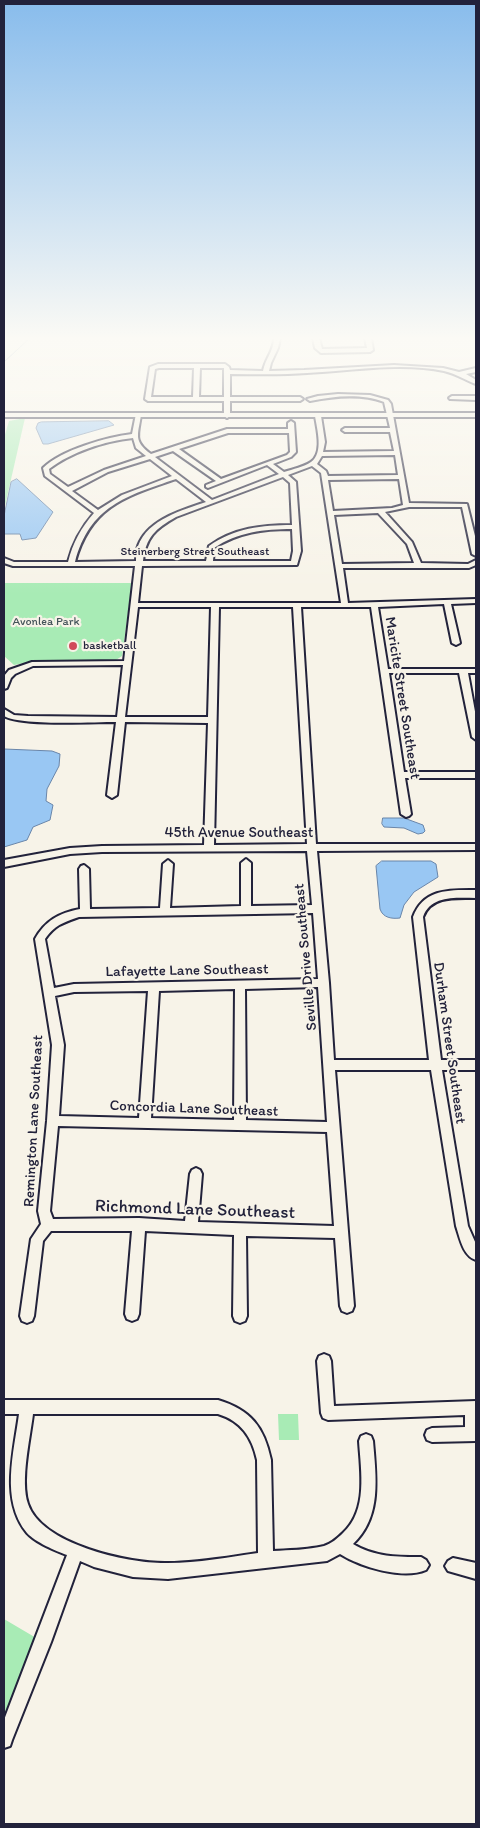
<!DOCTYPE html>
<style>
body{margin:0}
#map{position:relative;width:480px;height:1828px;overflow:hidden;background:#f7f3e8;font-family:Itim,sans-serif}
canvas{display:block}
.frame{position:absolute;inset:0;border:5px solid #22223b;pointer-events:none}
</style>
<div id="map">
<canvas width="480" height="1828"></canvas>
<div class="frame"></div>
</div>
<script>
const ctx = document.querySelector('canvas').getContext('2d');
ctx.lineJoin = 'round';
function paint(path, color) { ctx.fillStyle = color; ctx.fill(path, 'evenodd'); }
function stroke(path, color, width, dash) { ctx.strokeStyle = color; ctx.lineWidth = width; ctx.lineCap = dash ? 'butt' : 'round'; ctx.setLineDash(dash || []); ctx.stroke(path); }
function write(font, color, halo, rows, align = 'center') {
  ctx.font = font + ' Itim,sans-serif'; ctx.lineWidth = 4.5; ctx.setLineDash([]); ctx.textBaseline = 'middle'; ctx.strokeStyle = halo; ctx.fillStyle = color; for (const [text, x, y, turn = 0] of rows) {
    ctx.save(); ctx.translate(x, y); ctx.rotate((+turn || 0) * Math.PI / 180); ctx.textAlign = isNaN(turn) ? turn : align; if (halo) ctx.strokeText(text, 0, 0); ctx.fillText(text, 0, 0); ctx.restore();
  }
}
paint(new Path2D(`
 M25,418L4,510V438L9,421Z
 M4,583H132L122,656L116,660L35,661L14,665L4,656Z
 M278,1414H298L299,1440H279Z
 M4,1619L43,1642L4,1740Z`), '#a8ebb5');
const water = new Path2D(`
 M109,421L114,425L48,444H43L36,428L38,423L41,422Z
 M17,479L53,512L36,538L22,540L20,534H4V516L11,482Z
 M4,749L52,751L60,754L59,766L47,789L46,801L53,805L50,820L33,827L27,840L4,847Z
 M383,818H404L423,825L425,831L423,833L418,834L404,828L384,827L382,824Z
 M382,861H431L436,864L438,877L414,892L404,905L400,918C392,919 383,918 380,909L376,866Z`);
paint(water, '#99c7f3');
stroke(water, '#6985a9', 1);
stroke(new Path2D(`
 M4,362L30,338`), '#6985a9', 1);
const street = new Path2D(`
 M274,338H280L278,348L271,363L269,371L304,370L394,365L443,368L459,372L476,368V372L466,374L476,380V384C465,380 457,374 444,371C400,362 351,371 307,373C281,375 256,374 230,374V397H300L303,399L300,401H230V416L227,418L224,416V401H148L145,399L150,367L158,364H225L229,367L230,370L263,371C265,359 274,351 274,338ZM159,368H194L193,397H151L155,369ZM200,368H224V397H199Z
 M313,338H319L322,349L367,348L365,338H371L373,350L370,352L321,353L315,348Z
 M338,394L370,395L388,400L391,404L409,503L467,504L476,540V556L472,554L462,507H409L385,512L412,542L421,563L468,564L476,560V565L469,568H343L348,603L476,599V603L451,604L460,643L456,645L452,643L444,604L378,607L388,669H476V673H468L476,717V740L472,737L459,673H389L404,772H476V778H405L411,814L409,816L406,817L401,814L371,607H301L316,844H476V850L317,851L329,983L334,1060H429L413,917C424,888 450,890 476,890V898C456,898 431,895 423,917L441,1060H476V1070H442L468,1226L476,1244V1260C463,1256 460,1238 456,1226L431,1070H335L354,1306L352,1311L347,1313L342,1311L340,1306L335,1238L246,1236L247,1316L245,1321L240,1323L235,1321L233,1316L234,1235L145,1231L139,1314L137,1319L132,1321L127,1319L125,1314L132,1231H51L43,1241L34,1316L32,1321L27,1323L22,1321L20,1316L31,1239L41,1224L38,1211L47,1121L52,1045L35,939C45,921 59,913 80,909L79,869L81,866L84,865L89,869L90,909L160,908L163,864L168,860L173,864L170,908L241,906V863L246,859L251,863V906L312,905L307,851L102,852L70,854L4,867V860L70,848L102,846L204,845L208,723L125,722L117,795L112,798L107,795L116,722C93,722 21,726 4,716V709L14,715L28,716L117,717L123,665L33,666L15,674L11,678L7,688L4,689V676L9,670L32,662L124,661L135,566H13L4,563V558L14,562H68C73,542 81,528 94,513L45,476L43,468C61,450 107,437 132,434L136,414L141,415C138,435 133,441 151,454L227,429H288V423L291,421L294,423L296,452L291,457L273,464L284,472C293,469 304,467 311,462C324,453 317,429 315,416L318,414L321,416L325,442L323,452L394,451L390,432H345L342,430L345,428H390L384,402C361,393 334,396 310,401L307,399L318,396ZM228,433H289L290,452L287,455L221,479L179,449ZM133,438L136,448L146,456L104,470L68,487L50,474L49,469C71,452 105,441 133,438ZM173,451L216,481L206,485V487L208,488L267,465L279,474L212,500L155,457ZM395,455L398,475L328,476L326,471L317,464L322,456ZM150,459L172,476L122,495L98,510L72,491L108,472ZM312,466L321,473L341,603H138L142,566L297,565L301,551L296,482L288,475ZM283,477L290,483L292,525C262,525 234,528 209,546L206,561H143C146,537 155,529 176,517ZM176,479L206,502C183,510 148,519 138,546C136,551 136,556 136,561L75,562C90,506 126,496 176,479ZM399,479L403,505L392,508L333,511L328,480ZM378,513L407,544L414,563L342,564L334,515ZM292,529L293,551L291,561H213L214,548C238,532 264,529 292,529ZM138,607H211L208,717H125ZM219,607H293L307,844L214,845ZM313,913L318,979L74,984L54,988L45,939C55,925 62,923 79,917ZM318,987L327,1122L246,1120L245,989ZM235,989L234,1120L151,1118L159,991ZM148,991L139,1118L59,1116L64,1045L55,996L74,992ZM58,1126L327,1132L334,1226L198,1222L202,1174L200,1170L196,1168L192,1170L190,1174L185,1221L139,1218L53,1219L50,1211Z
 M452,396H476V400L450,399L449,398Z
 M324,1354L329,1356L331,1361L334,1406L476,1401V1441L432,1442L427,1440L425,1435L427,1430L432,1428L465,1427V1415L328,1420L323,1418L321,1413L317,1361L319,1356Z
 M4,1400H218C251,1410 264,1427 271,1460L273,1551C290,1550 308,1550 324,1546C331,1544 338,1538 343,1533C368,1510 361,1472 359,1441L361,1436L366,1434L371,1436L373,1441C376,1477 382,1517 353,1544C374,1557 398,1557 421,1557L426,1560L429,1565L426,1570C403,1580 361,1567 340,1554L327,1561L168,1579L133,1577L94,1567L80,1561L51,1642L12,1740L10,1746L4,1748V1720L67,1555C56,1551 35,1542 27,1533C0,1500 14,1452 19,1414H4ZM33,1414H218C241,1421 252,1437 257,1460L258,1553C229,1557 198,1563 168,1563C130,1564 42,1545 28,1504C20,1481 30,1439 33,1414Z
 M453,1558L476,1563V1579L448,1571L445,1566L448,1561Z`);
const secondary = new Path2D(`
 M4,413H476V417H4Z`);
stroke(street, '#22223b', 4);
stroke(secondary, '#22223b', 4);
paint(street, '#f7f3e8');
paint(secondary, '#f7f3e8');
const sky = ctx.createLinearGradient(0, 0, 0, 594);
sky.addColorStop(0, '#88bcec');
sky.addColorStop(0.57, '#fbfaf5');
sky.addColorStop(1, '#fbfaf500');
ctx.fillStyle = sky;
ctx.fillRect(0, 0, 480, 594);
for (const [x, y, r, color] of [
 [73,646,5,"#d1495b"]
]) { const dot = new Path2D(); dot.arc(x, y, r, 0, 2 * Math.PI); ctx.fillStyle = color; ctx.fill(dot); stroke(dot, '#f7f3e8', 2); }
write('12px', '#22223b', '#f7f3e8', [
 ["Steinerberg Street Southeast",195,552]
]);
write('12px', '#44545a', '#f7f3e8', [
 ["Avonlea Park",46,622]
]);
write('12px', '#22223b', '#f7f3e8', [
 ["basketball",83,646]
], 'left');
write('15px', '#22223b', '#f7f3e8', [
 ["Maricite Street Southeast",402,698,81],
 ["45th Avenue Southeast",239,833],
 ["Seville Drive Southeast",306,957,-95],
 ["Lafayette Lane Southeast",187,971,-1],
 ["Durham Street Southeast",449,1043,82],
 ["Concordia Lane Southeast",194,1109,2],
 ["Remington Lane Southeast",34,1121,-87]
]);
write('18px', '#22223b', '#f7f3e8', [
 ["Richmond Lane Southeast",195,1210,2]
]);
</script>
